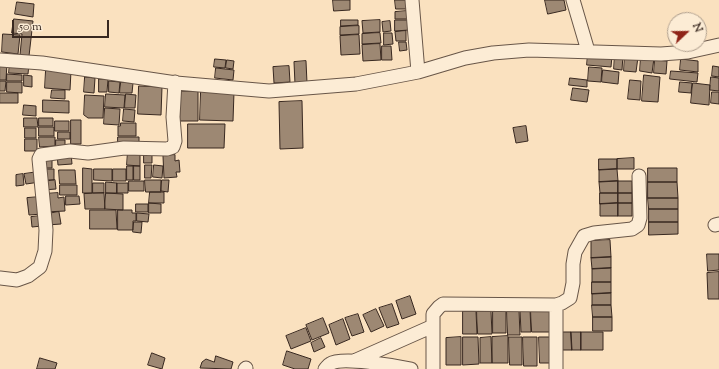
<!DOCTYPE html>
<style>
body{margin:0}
#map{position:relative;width:719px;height:369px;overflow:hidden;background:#fae1bf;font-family:"Sorts Mill Goudy",serif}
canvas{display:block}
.north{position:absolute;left:667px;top:12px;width:40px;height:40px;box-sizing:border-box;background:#fcecd5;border:1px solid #ae9e8d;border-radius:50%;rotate:68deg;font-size:11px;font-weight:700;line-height:16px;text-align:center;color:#382820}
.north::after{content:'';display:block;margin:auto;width:14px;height:18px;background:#8f2418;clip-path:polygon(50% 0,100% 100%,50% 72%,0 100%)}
.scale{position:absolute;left:12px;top:20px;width:97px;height:18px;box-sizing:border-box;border:2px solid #382820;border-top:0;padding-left:5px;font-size:12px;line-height:14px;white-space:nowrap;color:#382820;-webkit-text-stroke:3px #fcecd5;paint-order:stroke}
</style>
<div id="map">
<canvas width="719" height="369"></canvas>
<div class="north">N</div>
<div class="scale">50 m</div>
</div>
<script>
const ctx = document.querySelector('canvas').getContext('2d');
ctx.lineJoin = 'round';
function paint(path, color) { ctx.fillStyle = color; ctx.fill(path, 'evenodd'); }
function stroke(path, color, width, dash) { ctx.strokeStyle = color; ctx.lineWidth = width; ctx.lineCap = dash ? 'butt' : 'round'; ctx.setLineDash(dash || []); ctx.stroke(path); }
const building = new Path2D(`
 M333,0H350V10L334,11Z
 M395,0H407V9H396Z
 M545,0H564L566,10L548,14Z
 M17,2L34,4L33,17L15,14Z
 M407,11L408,19H395V12Z
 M14,19L33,21L29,56L20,55L22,34L12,33Z
 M341,20H358V25L341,26Z
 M380,20V32L363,33L362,21Z
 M395,20H408L409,30L395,31Z
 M390,21L391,31L383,32L382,22Z
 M359,26V34L340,35V27Z
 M406,31V41H396L395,32Z
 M380,33L381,43L362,44V34Z
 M384,33H392L393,44L384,45Z
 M3,34L20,35L18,54L2,52Z
 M359,35L360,54L341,55L340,36Z
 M399,42H406L407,50L400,51Z
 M380,44L381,60L363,61L362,45Z
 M382,46H391L392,60H382Z
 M588,54L612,56L611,67L587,65Z
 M615,54L623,55L622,70L614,69Z
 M625,55L638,57L636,72L624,71Z
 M641,57L654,58L652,73L640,71Z
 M215,59L226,60L225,68L214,67Z
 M681,59L698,61V72L680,70Z
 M227,60L234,61L233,69L226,68Z
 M655,60L667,61L666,74L654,73Z
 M306,61L307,83L295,84L294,62Z
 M0,63H7L6,80H0Z
 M10,63L29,64L28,74L9,73Z
 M289,66L290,82L274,83L273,67Z
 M713,66L719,67V77L712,76Z
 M589,67L602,68L601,82L588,81Z
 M216,68L234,70L233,80L215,78Z
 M46,70L71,71L70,90L45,88Z
 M603,70L619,72L618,84L602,82Z
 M671,71L698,73L697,82L670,79Z
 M7,74L22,75V81H7Z
 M24,75L32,76V87L24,86Z
 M644,75L660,77L658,102L642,101Z
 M85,77L95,78L94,93L84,92Z
 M711,77L719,78V91L710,90Z
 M570,78L587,80V87L569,85Z
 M99,79H108L107,92H99Z
 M630,80L641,81L640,100L628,99Z
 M0,81H6L5,91H0Z
 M109,81L120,82L119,93L109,92Z
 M7,82H22V93L7,92Z
 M121,82L133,83L132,93H120Z
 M680,82L692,83L691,93L679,92Z
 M693,83L710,85L709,105L691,103Z
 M139,86L162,87L161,115L138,114Z
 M573,88L589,90L587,102L571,100Z
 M52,90H65V99L51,98Z
 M180,91H198V121H180Z
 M201,91L234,92L233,121L200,120Z
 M712,92H719V104L711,103Z
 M0,93H18V103H0Z
 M106,94L125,95L124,108L105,107Z
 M126,94L136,95L135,108H125Z
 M85,95L104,96L103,118H88L84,115Z
 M43,100L69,101V113L43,112Z
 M302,101L303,148L280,149L279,102Z
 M24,105L36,106V116L23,115Z
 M105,108L120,109L119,125L104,124Z
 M124,109L135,110L134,122L123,121Z
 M24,118H37L38,127H24Z
 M39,118H53V126H39Z
 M71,120H81V144H71Z
 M55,121H69V131H55Z
 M121,123H136V136H118V126H120Z
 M188,124H225L224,148H188Z
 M526,126L528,141L516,143L513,128Z
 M39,127H54V136H39Z
 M25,128H36V138H25Z
 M58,132H70V139H58Z
 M39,137H55V146L40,147Z
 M118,137H139V147H118Z
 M25,139H37V151H25Z
 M56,140H65V148H56Z
 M144,150H152V163H144Z
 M128,151H140V166L127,165Z
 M71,153L72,164L58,165L57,154Z
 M175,155V161L179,160L180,172H176L177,177L164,178L163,156Z
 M42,156H52V168H42Z
 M634,158V169H617V159Z
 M599,159H617V169L599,170Z
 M145,165H152L151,178H145Z
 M154,165L163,166L162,178L153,177Z
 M127,166H133V180H127Z
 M134,166H140V180H134Z
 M83,168L92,169V193H83Z
 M648,168H677V182H648Z
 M43,169H54V180H43Z
 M94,169H112V181L94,180Z
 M113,169H126V181H113Z
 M617,169L618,181L599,182V170Z
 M59,170H75L76,184H60Z
 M38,172L40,182L26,184L24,174Z
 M23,174L24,185L16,186V175Z
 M55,180L56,189L43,190L42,182Z
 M145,180H161V192H146Z
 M162,180H169L168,192L161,191Z
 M129,181H144V191H129Z
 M618,181H632V193H618Z
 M618,181V193H600L599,182Z
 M106,182L117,183V193H106Z
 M648,182H677L678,198H648Z
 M93,183H104V193H93Z
 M117,183H128V193H117Z
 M60,185H77V195H60Z
 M150,192H164V203H149Z
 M58,193V198L64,197L65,211L45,212L44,194Z
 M104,193L105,209H85L84,194Z
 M106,193L123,194V210L105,209Z
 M600,193H618V203L600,204Z
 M618,193H632V203H618Z
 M66,196H79L80,204L66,205Z
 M40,197L42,214L29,215L27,198Z
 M648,198H678V209H649Z
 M149,203L161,204V213H149Z
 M618,203H632V216H618Z
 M618,203V216H600V204Z
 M136,204H148V212H136Z
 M649,209H678V222H649Z
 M90,210H116L117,229H90Z
 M118,210H132V213H136V221H133V230H118Z
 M59,212L61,224L47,225L46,214Z
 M137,213L149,214L148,222L137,221Z
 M41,216L42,226L32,227L31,217Z
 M134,222H142L141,233L133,232Z
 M649,222H678V234L649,235Z
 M610,240L611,257L591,258V241Z
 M707,254H719V270L708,271Z
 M611,257V268L592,269L591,258Z
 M611,268V282H592V269Z
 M719,272V299H708L707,273Z
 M592,282H611V293L592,294Z
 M611,293V305H592V294Z
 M410,296L416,314L402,319L396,301Z
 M392,304L399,324L387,328L379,308Z
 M592,305H611L612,317H593Z
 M376,309L384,326L371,332L363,315Z
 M530,309L531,332H521L520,310Z
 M507,310H519L520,335H508Z
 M531,310H552L553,332H532Z
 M463,311H476L477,334H463Z
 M477,311H491L492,334H478Z
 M493,311H506V333H493Z
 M358,314L364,332L352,336L345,318Z
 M593,317H612V331H593Z
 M323,318L329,333L312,340L306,325Z
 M343,319L350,339L336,345L329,325Z
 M306,328L311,341L291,349L286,336Z
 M563,332H571L572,350H563Z
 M571,332H581V350H572Z
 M581,332H603V350H581Z
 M508,336V363H492V337Z
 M461,337V365H446V338Z
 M463,337H478L479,364L463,365Z
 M491,337L492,363H480V338Z
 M509,337H522V365H510Z
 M523,337H537V366H524Z
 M539,337H552V363H540Z
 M321,338L325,347L314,352L311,343Z
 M287,351L311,359L308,369H295L283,365Z
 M152,353L165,358L162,369L148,365Z
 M216,356L233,362L231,369L200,368L202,362L206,359L214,362Z
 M40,358L57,363L55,369H37Z`);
paint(building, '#9d8873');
stroke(building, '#382820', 1);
const minor = new Path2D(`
 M412,0L418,72
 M573,0L588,51
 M0,60L42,63L176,83L269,91L356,84L418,72L465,58L493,53L529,50L661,54L688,52L719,45
 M715,225L719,224
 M0,278L17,280L28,276L40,267L45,251L46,230L39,159L41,155L70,151L88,153L124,148L167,149L173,147L175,141L173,117L175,82
 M556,305V369
 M354,361L433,326
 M245,369L246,368
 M325,369C327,367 328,365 330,364C341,356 396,366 411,369
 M433,369V314L439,307L443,304L556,305L562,303L570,298L573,283V264L575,252L584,236L594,233L632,229L638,225L640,218L639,176`);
stroke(minor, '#685648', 15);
stroke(minor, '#fcecd5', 13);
</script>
